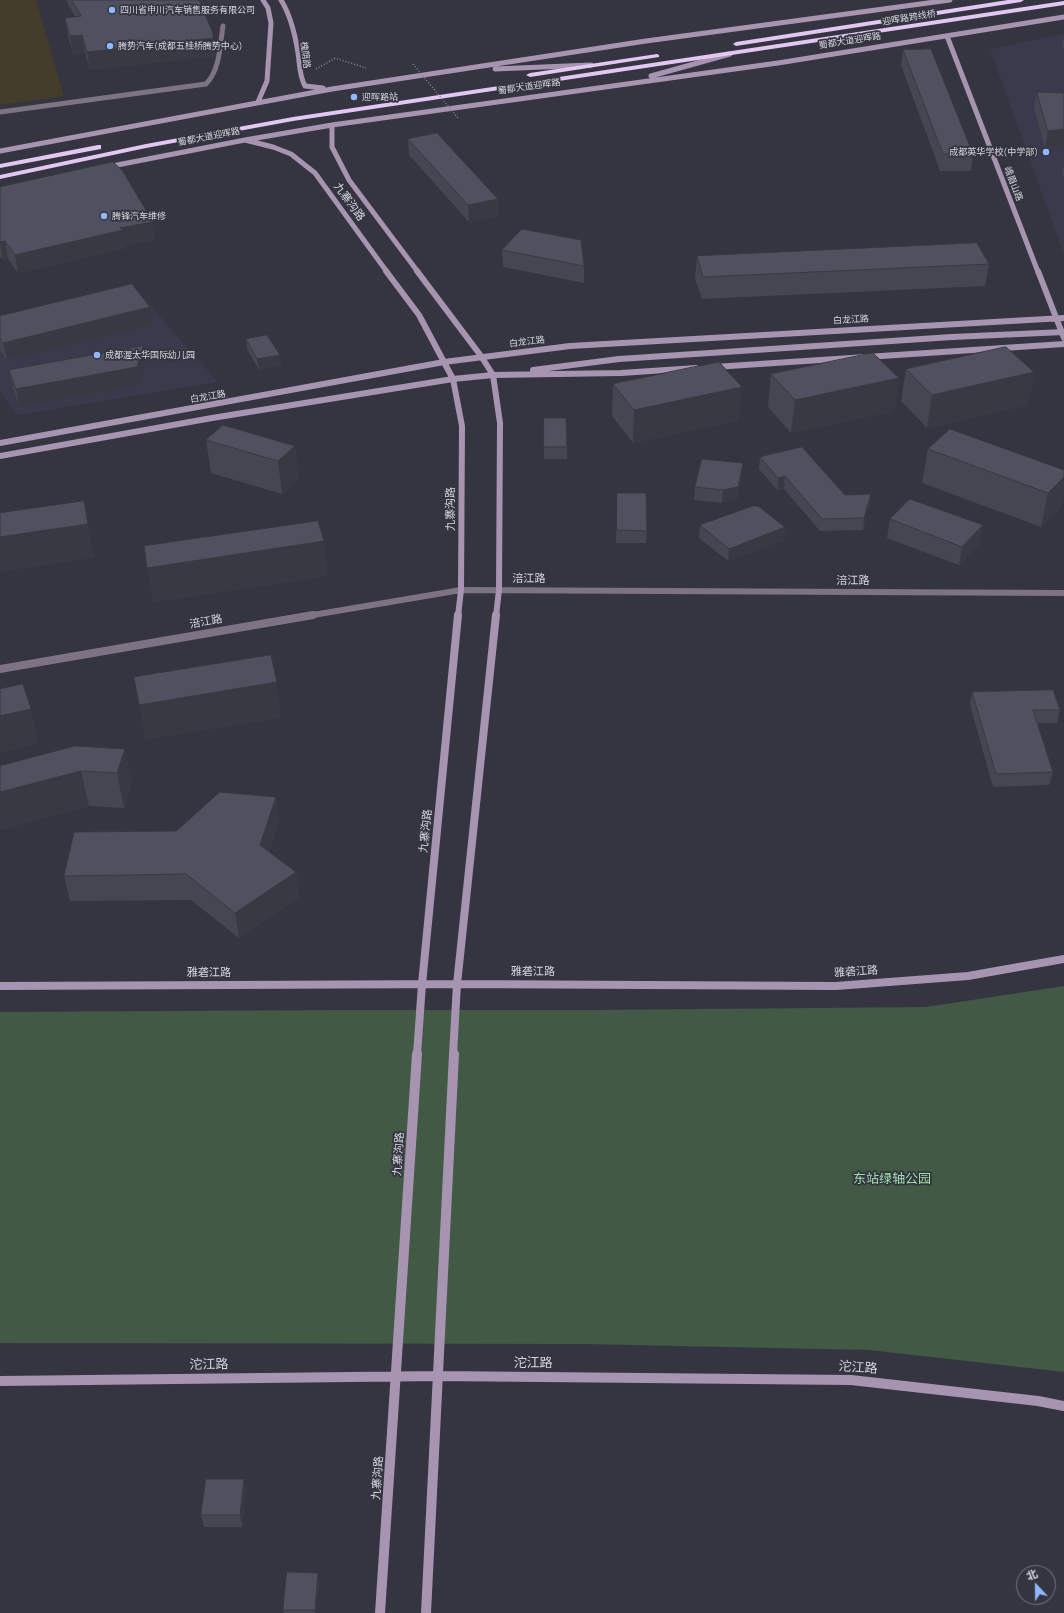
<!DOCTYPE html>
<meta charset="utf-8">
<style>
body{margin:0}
#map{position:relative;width:1064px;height:1613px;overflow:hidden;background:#343540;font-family:Manrope,"Noto Sans SC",sans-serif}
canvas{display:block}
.north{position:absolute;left:1016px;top:1565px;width:40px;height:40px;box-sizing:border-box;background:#343540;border:1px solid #75767f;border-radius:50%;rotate:338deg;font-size:11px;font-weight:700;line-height:16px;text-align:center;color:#d6d7de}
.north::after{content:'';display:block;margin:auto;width:14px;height:18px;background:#91b8fd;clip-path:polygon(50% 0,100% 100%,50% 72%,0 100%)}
</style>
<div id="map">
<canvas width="1064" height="1613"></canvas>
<div class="north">北</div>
</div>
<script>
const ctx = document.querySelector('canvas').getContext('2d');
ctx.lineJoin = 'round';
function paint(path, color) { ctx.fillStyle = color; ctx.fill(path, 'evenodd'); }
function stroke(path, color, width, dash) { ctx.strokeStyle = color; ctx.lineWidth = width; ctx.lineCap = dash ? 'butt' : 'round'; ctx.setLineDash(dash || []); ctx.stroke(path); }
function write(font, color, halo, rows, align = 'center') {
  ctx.font = font + ' Manrope,"Noto Sans SC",sans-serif'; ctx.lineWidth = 3.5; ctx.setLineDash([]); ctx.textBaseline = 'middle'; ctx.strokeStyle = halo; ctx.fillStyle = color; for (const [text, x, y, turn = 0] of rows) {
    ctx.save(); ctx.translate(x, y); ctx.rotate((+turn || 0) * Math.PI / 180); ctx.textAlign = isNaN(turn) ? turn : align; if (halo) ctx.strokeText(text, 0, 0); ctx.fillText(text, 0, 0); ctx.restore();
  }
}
paint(new Path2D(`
 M0,0H36L64,96L0,105Z`), '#443d2b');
paint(new Path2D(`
 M1064,34V255L990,49Z
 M141,295L218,382L17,415L0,392V328Z`), '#3a3a4c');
paint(new Path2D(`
 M1064,986V1372L869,1350L584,1344L0,1343V1012L335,1010H592L926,1007Z`), '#415945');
stroke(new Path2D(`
 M316,69L335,58L366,68`), '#878891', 1.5, [1, 2]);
stroke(new Path2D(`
 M0,112L206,84C220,70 220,45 223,26`), '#7e7385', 5);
stroke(new Path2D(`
 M307,616L461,590L1064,593`), '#7e7385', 6);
stroke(new Path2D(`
 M0,669L313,615`), '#7e7385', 8);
stroke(new Path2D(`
 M281,0C291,16 295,34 298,53C300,65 299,75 305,86L323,88
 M947,36L1038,272
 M495,69L591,65
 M651,76L730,54
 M258,102L267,81L271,23L268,8L263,0
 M332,125V147L349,180L418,272
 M245,140L273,147L291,154L315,173L387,272
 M0,151L332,89L646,41L950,0
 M107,167L245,140L332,125L778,63L1064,17`), '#a794b1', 5);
stroke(new Path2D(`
 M386,271L419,315L453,379L462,426L461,590L458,616
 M417,271L481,356L493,375L500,423L499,590L496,616
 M1038,271L1064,338
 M714,367L1064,344
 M533,370L619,359
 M0,443L444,362L570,346L1064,318
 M0,456L212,418L453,379L493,375L621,373L696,368`), '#a794b1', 6);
stroke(new Path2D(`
 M0,986L457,984L836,986L968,976L1064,959
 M417,1055L422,984L458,615
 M453,1055L457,984L496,615`), '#a794b1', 8);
stroke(new Path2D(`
 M0,1381L438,1376L851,1380L1038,1401L1064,1406
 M380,1613L417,1054
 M426,1613L454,1054`), '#a794b1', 10);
paint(new Path2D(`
 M1008,0H1024L1021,2L736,46L733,44L736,42Z
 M1064,1V5L293,121L146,148L0,179V175L146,144L293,117Z
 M657,54L659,55V57L530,77L526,75L530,73Z
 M98,145H101V149L0,168V164Z`), '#e3c6f2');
stroke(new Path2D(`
 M413,64L458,118`), '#878891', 1.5, [1, 2]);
stroke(new Path2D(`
 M619,359L952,337L1064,332`), '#a794b1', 6);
paint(new Path2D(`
 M66,0H231L232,8L204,12L215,52V56L90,70L85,53L73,54L68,36L65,18L75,17Z
 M1064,36V51L1062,44Z
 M903,50L973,154L971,171H940L901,65Z
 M1037,92L1064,93V145L1045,148L1034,108Z
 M408,139L499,216L469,222L409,155Z
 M1064,165V178L1062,174Z
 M0,187L156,240L125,245L126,248L18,273L8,259L3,260L0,256Z
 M502,250L584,266V283L503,267Z
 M697,256L989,264L985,286L702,299L695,279Z
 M150,307L152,325L7,360L0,350V316Z
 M246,339L280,355L281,365L259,370L247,349Z
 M145,364L140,385L20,407L13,388L9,370Z
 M906,369L1034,372L1028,405L927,428L901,401Z
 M771,374L899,378L894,411L791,433L768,407Z
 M613,384L739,420L633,443L612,416Z
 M544,418L567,447V459H544Z
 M206,440L295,446L298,479L282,494L211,473Z
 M928,449L1064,470L1062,506L1041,527L922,483Z
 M760,457L845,495L870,506L863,530L820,531L784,489L777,490L759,469Z
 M742,476L737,499L722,503L694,500L695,487Z
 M617,493L647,531L646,543H616Z
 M890,519L979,544L959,565L887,538Z
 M700,525L785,527L784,540L728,561L699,538Z
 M324,541L327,576L153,602L144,546Z
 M972,692L1060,710L1057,723H1037L1053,772L1049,785L993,787L970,705Z
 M125,749L132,785L124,808L89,806L0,830V766Z
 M276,797L279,822L269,852L296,872L299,898L239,938L191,900L70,901L64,876L176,831Z
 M244,1479L246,1491L242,1527H204L201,1515Z
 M319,1579L316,1613H284L283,1610Z`), '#454651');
paint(new Path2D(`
 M197,0H231L232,8L199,12Z
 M213,33L215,52V56L90,70L87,52Z
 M82,35L85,53L73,54L70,36Z
 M1064,129V145L1045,148L1048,131Z
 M498,199L499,216L469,222L468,205Z
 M153,222L156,240L125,245L126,248L18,273L15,255L120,228Z
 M5,241L8,259L3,260L0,242Z
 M150,307L152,325L7,360L3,343Z
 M143,346L145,364L140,385L20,407L16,389Z
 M280,355L281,365L259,370L257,359Z
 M1034,372L1028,405L927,428L932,395Z
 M899,378L894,411L791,433L795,400Z
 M742,387L739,420L633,443L634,410Z
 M295,446L298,479L282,494L278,461Z
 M743,463L742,476L737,499L722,503L723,490Z
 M785,476L784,489L777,490L778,478Z
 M1064,477V496L1062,506L1041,527L1048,493Z
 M871,494L870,506L863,530L864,518Z
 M84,501L94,558L0,572V537Z
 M983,525L979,544L959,565L962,547Z
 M785,527L784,540L728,561L729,549Z
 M324,541L327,576L153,602L147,568Z
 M277,682L281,718L145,740L139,705Z
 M31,709L39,744L0,753V716Z
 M125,749L132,785L124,808L117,773Z
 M81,771L89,806L0,830V792Z
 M276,797L279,822L263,870L260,845Z
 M296,872L299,898L239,938L235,913Z
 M244,1479L246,1491L242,1527L240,1515Z
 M318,1573L319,1579L316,1613H315V1610Z`), '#383942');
const building = new Path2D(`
 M72,0H199L213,33V38L87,52L82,35L70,36L65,18L81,16Z
 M931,49L973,154H943L903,50Z
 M1037,92L1064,93V129L1048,131Z
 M437,133L498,199L468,205L408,139Z
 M113,162L122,170L153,222L120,228L123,230L15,255L5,241L0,242V187Z
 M522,229L581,240L584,266L502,250Z
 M977,243L989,264L703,277L697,256Z
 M132,284L150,307L3,343L0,338V316Z
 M267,335L280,355L257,359L246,339Z
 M143,346L137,367L16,389L9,370Z
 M1006,347L1034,372L932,395L906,369Z
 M873,353L899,378L795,400L771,374Z
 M719,362L742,387L634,410L613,384Z
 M544,418H566L567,447H544Z
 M223,425L295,446L278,461L206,440Z
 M950,429L1064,470V477L1048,493L928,449Z
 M802,447L845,495L871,494L864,518L822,519L785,476L778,478L760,457Z
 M702,459L743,463L738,487L723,490L695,487Z
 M617,493H646L647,531L617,530Z
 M910,499L983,525L962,547L890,519Z
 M84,501L88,524L0,537V513Z
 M753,506H758L785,527L729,549L700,525Z
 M318,521L324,541L147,568L144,546Z
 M271,655L277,682L139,705L134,677Z
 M23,684L31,709L0,716V689Z
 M1053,690L1060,710H1033L1053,772L996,774L972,692Z
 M75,746L125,749L117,773L81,771L0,792V766Z
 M220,792L276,797L260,845L296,872L235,913L186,874L64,876L74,832L176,831Z
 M206,1479H244L240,1515H201Z
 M287,1572L318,1573L315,1610H283Z`);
paint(building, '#50515e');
stroke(building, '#383942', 1);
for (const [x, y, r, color] of [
 [112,10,4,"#91b8fd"],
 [110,46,4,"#91b8fd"],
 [354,97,4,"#91b8fd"],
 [1046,152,4,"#91b8fd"],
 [104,216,4,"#91b8fd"],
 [97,355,4,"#91b8fd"]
]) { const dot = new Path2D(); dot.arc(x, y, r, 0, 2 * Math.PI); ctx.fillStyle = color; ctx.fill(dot); stroke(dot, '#343540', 1.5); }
write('9px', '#d6d7de', '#343540', [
 ["四川省申川汽车销售服务有限公司",120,10],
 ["腾势汽车(成都五桂桥腾势中心)",118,46],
 ["迎晖路站",362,97],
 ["成都英华学校(中学部)",1038,152,"right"],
 ["腾锋汽车维修",112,216],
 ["成都渥太华国际幼儿园",105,355]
], 'left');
write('9px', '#d6d7de', '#343540', [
 ["迎晖路跨线桥",909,18,-9],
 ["蜀都大道迎晖路",850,41,-9],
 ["槐荫路",305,55,83],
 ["蜀都大道迎晖路",529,87,-8],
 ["蜀都大道迎晖路",209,137,-11],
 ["峨眉山路",1013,184,69],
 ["白龙江路",851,320,-3],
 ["白龙江路",527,342,-7],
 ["白龙江路",208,397,-10]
]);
write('11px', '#d6d7de', '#343540', [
 ["九寨沟路",349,202,54],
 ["九寨沟路",451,509,-90],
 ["涪江路",529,579],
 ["涪江路",853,581],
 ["涪江路",206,622,-10],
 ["九寨沟路",426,831,-84],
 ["雅砻江路",533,972],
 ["雅砻江路",856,972,-4],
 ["雅砻江路",209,973],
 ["九寨沟路",399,1154,-86],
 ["九寨沟路",378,1478,-86]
]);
write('13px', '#9edea9', '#343540', [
 ["东站绿轴公园",892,1179]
]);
write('13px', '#d6d7de', '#343540', [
 ["沱江路",533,1363],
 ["沱江路",209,1365,-1],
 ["沱江路",858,1368,4]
]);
</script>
